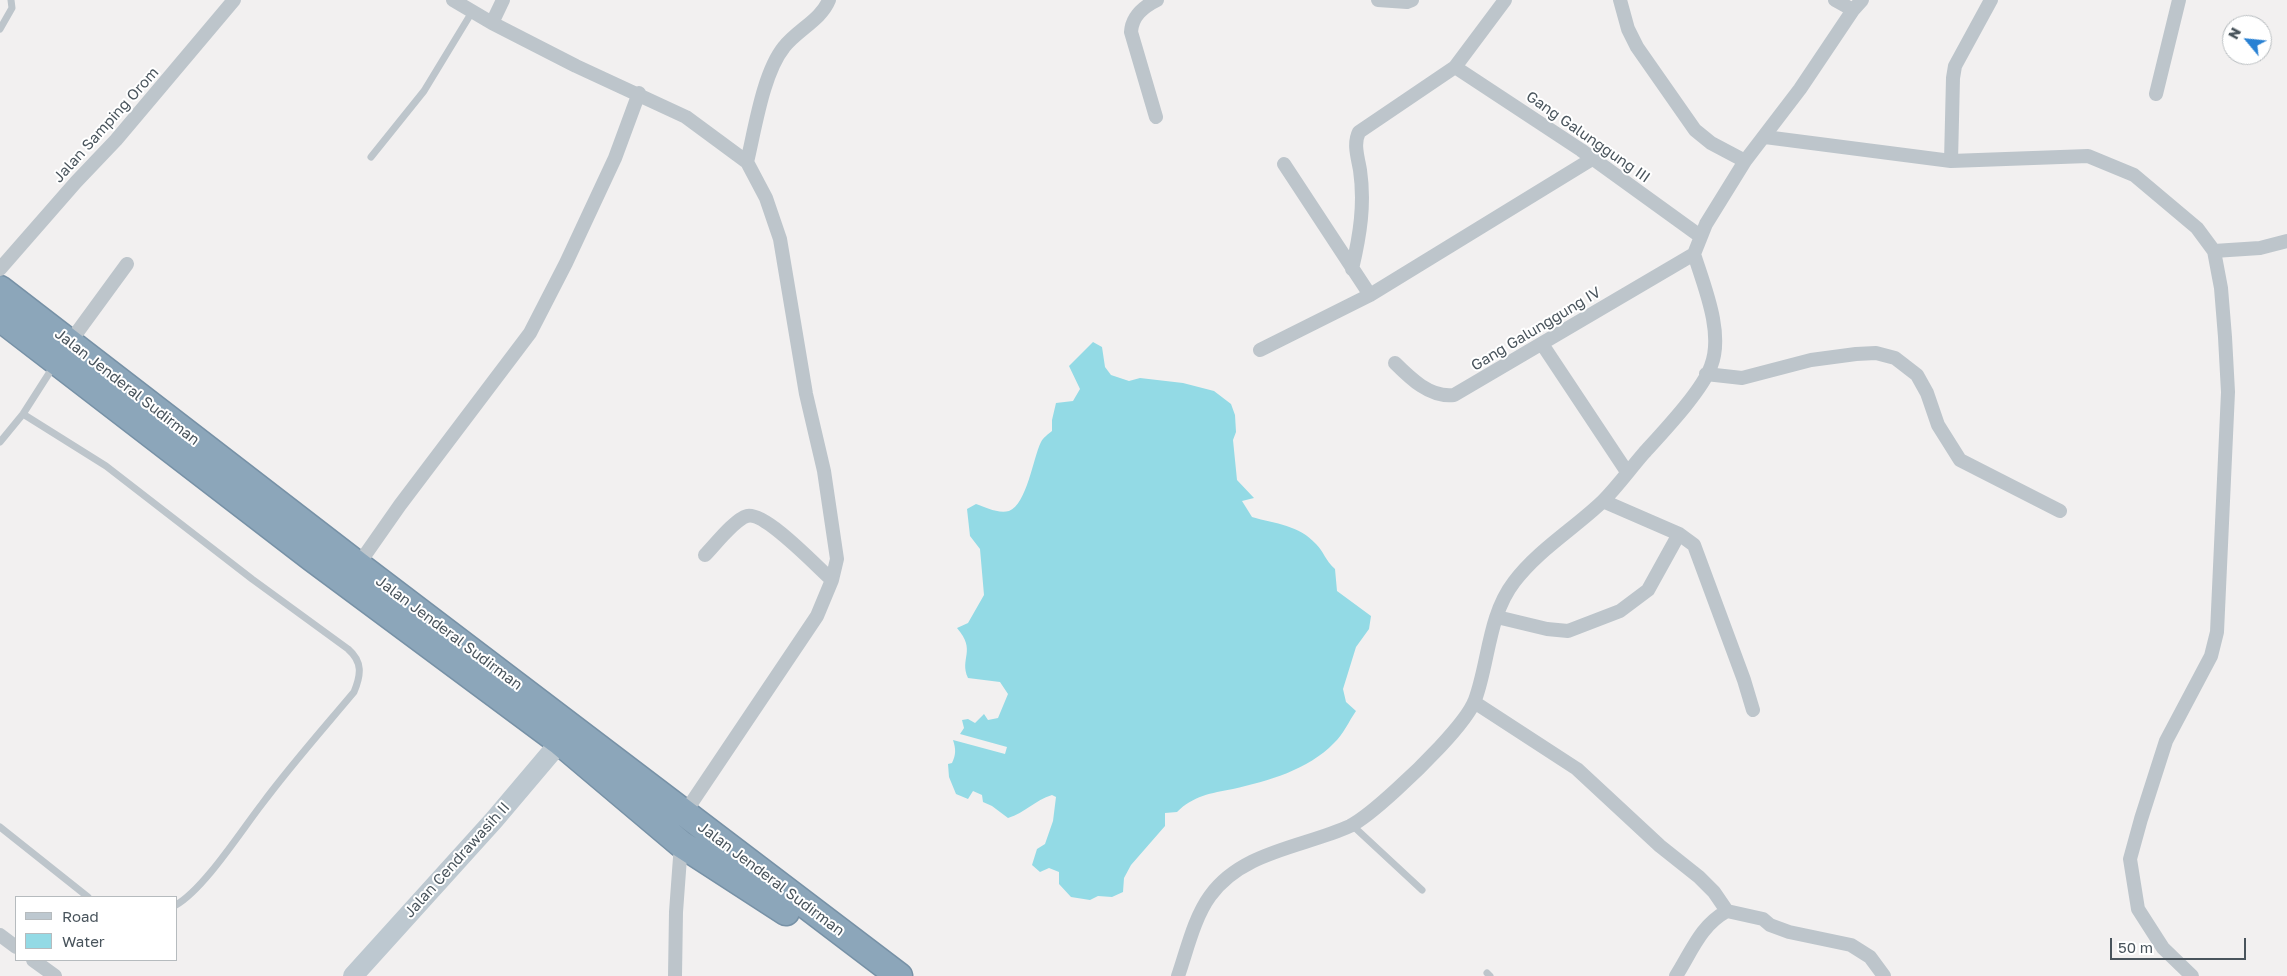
<!DOCTYPE html>
<style>
body{margin:0}
#map{position:relative;width:2287px;height:976px;overflow:hidden;background:#f2f0f0;font-family:"Golos Text",sans-serif}
canvas{display:block}
.legend{position:absolute;left:15px;top:896px;width:162px;height:65px;box-sizing:border-box;background:#fff;border:1px solid #b6bbbe;margin:0;padding:6px 9px;list-style:none;font-size:15px;color:#49545c}
.legend li{display:flex;align-items:center;gap:10px;height:25px}
.legend b{width:25px;border:1px solid #b6bbbe}
.north{position:absolute;left:2222px;top:15px;width:50px;height:50px;box-sizing:border-box;background:#fff;border:1px solid #b6bbbe;border-radius:50%;rotate:298deg;font-size:14px;font-weight:700;line-height:20px;text-align:center;color:#49545c}
.north::after{content:'';display:block;margin:auto;width:18px;height:22px;background:#2981d3;clip-path:polygon(50% 0,100% 100%,50% 72%,0 100%)}
.scale{position:absolute;left:2110px;top:938px;width:136px;height:22px;box-sizing:border-box;border:2px solid #49545c;border-top:0;padding-left:6px;font-size:15px;line-height:18px;white-space:nowrap;color:#49545c;-webkit-text-stroke:4px #fff;paint-order:stroke}
</style>
<div id="map">
<canvas width="2287" height="976"></canvas>
<ul class="legend">
<li><b style="height:6px;background:#bdc8d0"></b>Road</li>
<li><b style="height:14px;background:#93dae5"></b>Water</li>
</ul>
<div class="north">N</div>
<div class="scale">50 m</div>
</div>
<script>
const ctx = document.querySelector('canvas').getContext('2d');
ctx.lineJoin = 'round';
function paint(path, color) { ctx.fillStyle = color; ctx.fill(path, 'evenodd'); }
function stroke(path, color, width, dash) { ctx.strokeStyle = color; ctx.lineWidth = width; ctx.lineCap = dash ? 'butt' : 'round'; ctx.setLineDash(dash || []); ctx.stroke(path); }
function write(font, color, halo, rows, align = 'center') {
  ctx.font = font + ' "Golos Text",sans-serif'; ctx.lineWidth = 4; ctx.setLineDash([]); ctx.textBaseline = 'middle'; ctx.strokeStyle = halo; ctx.fillStyle = color; for (const [text, x, y, turn = 0] of rows) {
    ctx.save(); ctx.translate(x, y); ctx.rotate((+turn || 0) * Math.PI / 180); ctx.textAlign = isNaN(turn) ? turn : align; if (halo) ctx.strokeText(text, 0, 0); ctx.fillText(text, 0, 0); ctx.restore();
  }
}
paint(new Path2D(`
 M1093,342L1102,347L1105,367L1111,375L1129,381L1140,378L1183,383L1214,391L1231,404L1235,415L1236,432L1233,440L1237,480L1254,498L1242,501L1252,517C1276,524 1299,525 1316,544C1324,552 1325,560 1335,569L1337,591L1371,616L1369,629L1356,647L1343,689L1346,702L1356,711C1349,721 1343,735 1334,743C1308,770 1268,781 1233,789C1211,793 1193,796 1177,812L1165,813V826L1131,865L1124,878L1123,892L1112,897L1098,896L1090,900L1071,897L1059,884V872L1049,868L1040,872L1032,865L1037,849L1045,844L1053,821L1056,797L1052,795C1035,800 1025,813 1008,818L992,806L983,802L982,795L973,791L968,799L956,794L949,777L948,764L952,763C956,755 956,749 953,740L1005,754L1007,747L960,734L964,728L962,720L968,719L975,723L984,714L988,720L998,718L1008,694L1000,682L968,678C959,658 977,651 957,628L968,623L984,595L980,549L970,536L967,509L976,504C985,507 998,514 1009,511C1027,504 1033,458 1041,442C1043,438 1048,434 1052,431V420L1056,403L1073,401L1080,389L1069,366Z`), '#93dae5');
const highway = new Path2D(`
 M0,289L358,565L899,976
 M0,318L312,558L560,742L681,844L786,912`);
stroke(highway, '#7791a6', 29);
stroke(new Path2D(`
 M0,29L12,8L11,0
 M371,157L424,91L472,12
 M23,414L106,466L252,579L348,649C363,662 361,675 354,692C323,729 291,765 262,804C241,831 204,889 176,905
 M0,442L23,414L55,364
 M1352,825L1422,890
 M0,827L88,897
 M1487,973L1490,976`), '#bdc5cb', 7);
stroke(new Path2D(`
 M453,0L492,23L576,66L686,117L747,162L766,198L780,239L806,394L824,471L837,559L832,580L817,616L684,814
 M1378,0L1407,2L1412,0
 M1620,0L1628,29L1637,47L1695,130L1711,143L1745,161
 M1835,0L1853,10
 M492,23L503,0
 M1455,67L1581,150L1700,236
 M2156,94L2179,0
 M1156,117L1131,32C1132,16 1143,7 1157,0
 M1765,137L1951,161L2088,156L2134,175L2197,228L2214,251L2221,288L2225,337L2228,392L2217,632L2211,656L2166,741L2141,819L2130,859L2138,909L2163,948L2192,976
 M1951,161L1953,78L1955,66L1991,0
 M747,162C755,129 763,73 784,47C797,30 821,20 829,0
 M1284,164L1370,295
 M2214,251L2260,248L2287,241
 M0,269L76,182L116,140L234,0
 M1352,269C1360,235 1365,204 1360,170C1358,158 1353,144 1359,132L1455,67L1505,0
 M70,342L127,264
 M1542,344L1627,472
 M1260,350L1370,295L1592,159
 M1395,363C1410,378 1430,398 1454,395L1694,254
 M1706,374L1742,378L1811,360L1856,354L1876,353L1895,358L1917,375L1927,393L1938,425L1960,460L2060,511
 M1603,501L1679,534L1694,545L1744,680L1753,710
 M705,555C714,546 735,519 747,516C765,511 817,567 832,580
 M358,565L400,505L530,333L566,263L615,158L639,93
 M1497,617L1547,629L1568,631L1620,611L1648,590L1679,534
 M1474,702L1577,769L1660,846L1699,877L1714,892L1727,911
 M0,935L16,947
 M33,960L55,976
 M675,976L676,912L681,844
 M1178,976C1187,950 1194,918 1210,896C1242,851 1304,847 1350,826C1364,819 1384,801 1396,790C1416,772 1466,724 1475,700C1489,662 1488,616 1514,582C1538,550 1575,528 1603,501C1618,486 1630,469 1644,453C1663,432 1702,391 1711,366C1724,333 1704,286 1694,254L1706,224L1745,161L1800,89L1853,10L1862,0
 M1676,976C1692,951 1700,926 1727,911L1763,919L1770,925L1789,932L1851,945L1870,957L1884,976`), '#bdc5cb', 14);
stroke(new Path2D(`
 M353,976L494,820L560,742`), '#bdc8d0', 20);
stroke(highway, '#8ca6ba', 26);
write('15px', '#49545c', '#fff', [
 ["Jalan Samping Orom",106,125,-48],
 ["Gang Galunggung III",1588,137,35],
 ["Gang Galunggung IV",1536,329,-31],
 ["Jalan Jenderal Sudirman",127,387,38],
 ["Jalan Jenderal Sudirman",449,633,37],
 ["Jalan Cendrawasih II",457,860,-48],
 ["Jalan Jenderal Sudirman",771,879,37]
]);
</script>
